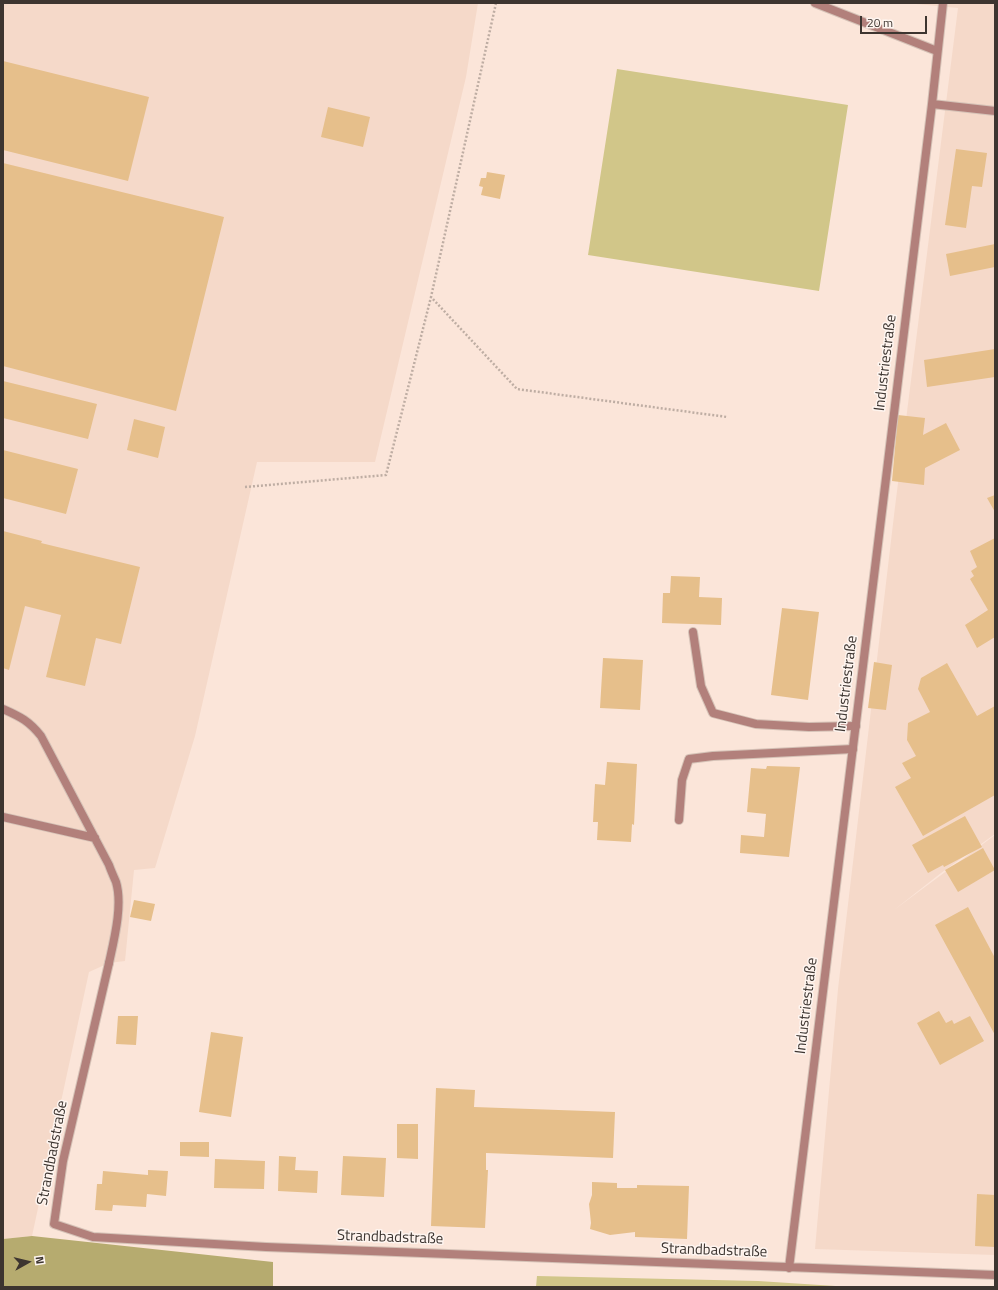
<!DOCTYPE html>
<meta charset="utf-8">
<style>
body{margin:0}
#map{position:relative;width:998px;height:1290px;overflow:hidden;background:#fbe5d9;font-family:"Titillium Web",sans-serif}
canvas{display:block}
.frame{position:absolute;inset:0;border:4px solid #3d3530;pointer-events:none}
.north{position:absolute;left:8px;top:1242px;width:40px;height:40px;-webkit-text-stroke:3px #fef5f0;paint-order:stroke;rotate:82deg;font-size:11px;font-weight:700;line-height:16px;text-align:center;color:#3d3530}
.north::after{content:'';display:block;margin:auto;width:14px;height:18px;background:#3d3530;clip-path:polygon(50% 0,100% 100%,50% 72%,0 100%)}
.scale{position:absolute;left:860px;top:16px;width:67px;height:18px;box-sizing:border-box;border:2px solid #3d3530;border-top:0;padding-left:5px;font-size:12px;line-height:14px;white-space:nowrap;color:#3d3530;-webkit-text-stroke:3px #fef5f0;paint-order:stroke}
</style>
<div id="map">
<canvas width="998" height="1290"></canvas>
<div class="frame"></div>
<div class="north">N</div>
<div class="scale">20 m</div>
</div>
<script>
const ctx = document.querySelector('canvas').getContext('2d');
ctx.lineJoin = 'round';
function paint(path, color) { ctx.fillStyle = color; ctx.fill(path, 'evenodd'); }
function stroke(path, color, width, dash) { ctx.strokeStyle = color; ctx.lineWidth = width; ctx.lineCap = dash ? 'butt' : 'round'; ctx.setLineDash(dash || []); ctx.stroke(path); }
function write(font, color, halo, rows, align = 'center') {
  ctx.font = font + ' "Titillium Web",sans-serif'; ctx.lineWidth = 3; ctx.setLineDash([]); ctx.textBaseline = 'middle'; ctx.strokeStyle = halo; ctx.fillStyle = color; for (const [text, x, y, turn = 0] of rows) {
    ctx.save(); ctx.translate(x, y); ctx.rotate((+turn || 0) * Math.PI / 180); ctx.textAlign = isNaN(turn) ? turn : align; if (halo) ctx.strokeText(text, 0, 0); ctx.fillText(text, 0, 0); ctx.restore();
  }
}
paint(new Path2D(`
 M3,3H478L466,77L375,462H257L195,736L155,868L134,870L125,961L109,963L89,972L32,1236L3,1239Z
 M906,3H995V834L941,873L894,910L995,835V1255L815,1249L838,989L895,507L958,8Z`), '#f5d9c9');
paint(new Path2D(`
 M617,69L848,105L819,291L588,255Z
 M537,1276L758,1281L851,1287H536Z`), '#d1c689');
paint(new Path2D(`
 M32,1236L273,1262V1287H3V1239Z`), '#b6ab6f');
paint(new Path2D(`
 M3,61L149,97L128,181L3,150Z
 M328,107L370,117L363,147L321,137Z
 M956,149L987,153L982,187L972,186L966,228L945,225Z
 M3,163L224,217L176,411L3,366Z
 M487,172L505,175L500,199L481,195L483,187L479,186L481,178H486Z
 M995,244V267L950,276L946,254Z
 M995,349V377L927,387L924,360Z
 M3,381L97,404L88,439L3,418Z
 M898,415L925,418L923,435L946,423L960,450L925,468L924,485L892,481Z
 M134,419L165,427L158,458L127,450Z
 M3,450L78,469L66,514L3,498Z
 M995,495V512L987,498Z
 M3,531L42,541L41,543L140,567L121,644L96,638L85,686L46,677L61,615L25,606L9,670L3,668Z
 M995,538V637L977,648L965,625L988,610L970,579L974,576L971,571L977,567L970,551Z
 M671,576L700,577L699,597L722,598L721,625L662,623L663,593H670Z
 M782,608L819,612L808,700L771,695Z
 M603,658L643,660L640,710L600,708Z
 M874,662L892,665L886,710L868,708Z
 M947,663L977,716L995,706V795L923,836L895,787L911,778L902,763L916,756L907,740L908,723L930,712L918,689L921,678Z
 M607,762L637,764L634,825L632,824L631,842L597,840L598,822H593L595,784L605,785Z
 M767,766L800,767L789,857L740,853L741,835L764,837L766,814L747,812L751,768L766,769Z
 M965,816L982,847L944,867L943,865L928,873L912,845Z
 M983,848L995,870L958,892L945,870Z
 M134,900L155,904L151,921L130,917Z
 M968,907L995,958V1035L935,925Z
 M939,1011L946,1023L952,1020L954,1024L970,1016L984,1041L940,1065L917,1023Z
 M118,1016H138L136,1045L116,1044Z
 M211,1032L243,1037L231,1117L199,1112Z
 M436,1088L475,1090L474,1107L615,1112L613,1158L486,1153V1170H488L485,1228L431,1226Z
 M397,1124H418V1159L397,1158Z
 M180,1142H209V1157L180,1156Z
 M279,1156L296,1157L295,1170L318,1171L317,1193L278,1191Z
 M343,1156L386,1158L384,1197L341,1195Z
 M215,1159L265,1161L264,1189L214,1188Z
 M148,1170L168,1171L166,1196L147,1194L146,1207L113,1205L112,1211L95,1210L97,1184H102L103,1171L148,1175Z
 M592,1182L617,1183V1188H637V1185L689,1186L687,1239L635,1237V1232L610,1235L590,1229L591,1223L589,1204L592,1195Z
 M977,1194L995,1195V1247L975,1246Z`), '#e6bf8b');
const lane = new Path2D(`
 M693,632L701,686L713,713L756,724L809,727L856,726
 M3,709C21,717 29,721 41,736L109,865C111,871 114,877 116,882C123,905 114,940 109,963
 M3,817L95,838
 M679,820L682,780L689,759L713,756L853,749`);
const street = new Path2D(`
 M815,3L937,51
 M943,3L932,104L995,111
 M109,963L63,1161L54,1224L93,1237L266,1247L995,1275
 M789,1268L932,104`);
stroke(lane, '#d5c2b7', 10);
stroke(street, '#d5c2b7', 10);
stroke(new Path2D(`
 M496,3L431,297L517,389L727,417
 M245,487L386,475L431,297`), '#beada3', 2.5, [2, 2]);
stroke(lane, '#b2807b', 8);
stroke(street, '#b2807b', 8);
write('15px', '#3d3530', '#fef5f0', [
 ["Industriestraße",886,363,-83],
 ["Industriestraße",847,684,-83],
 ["Industriestraße",807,1006,-83],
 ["Strandbadstraße",53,1153,-79],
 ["Strandbadstraße",390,1238,2],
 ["Strandbadstraße",714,1251,2]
]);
</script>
